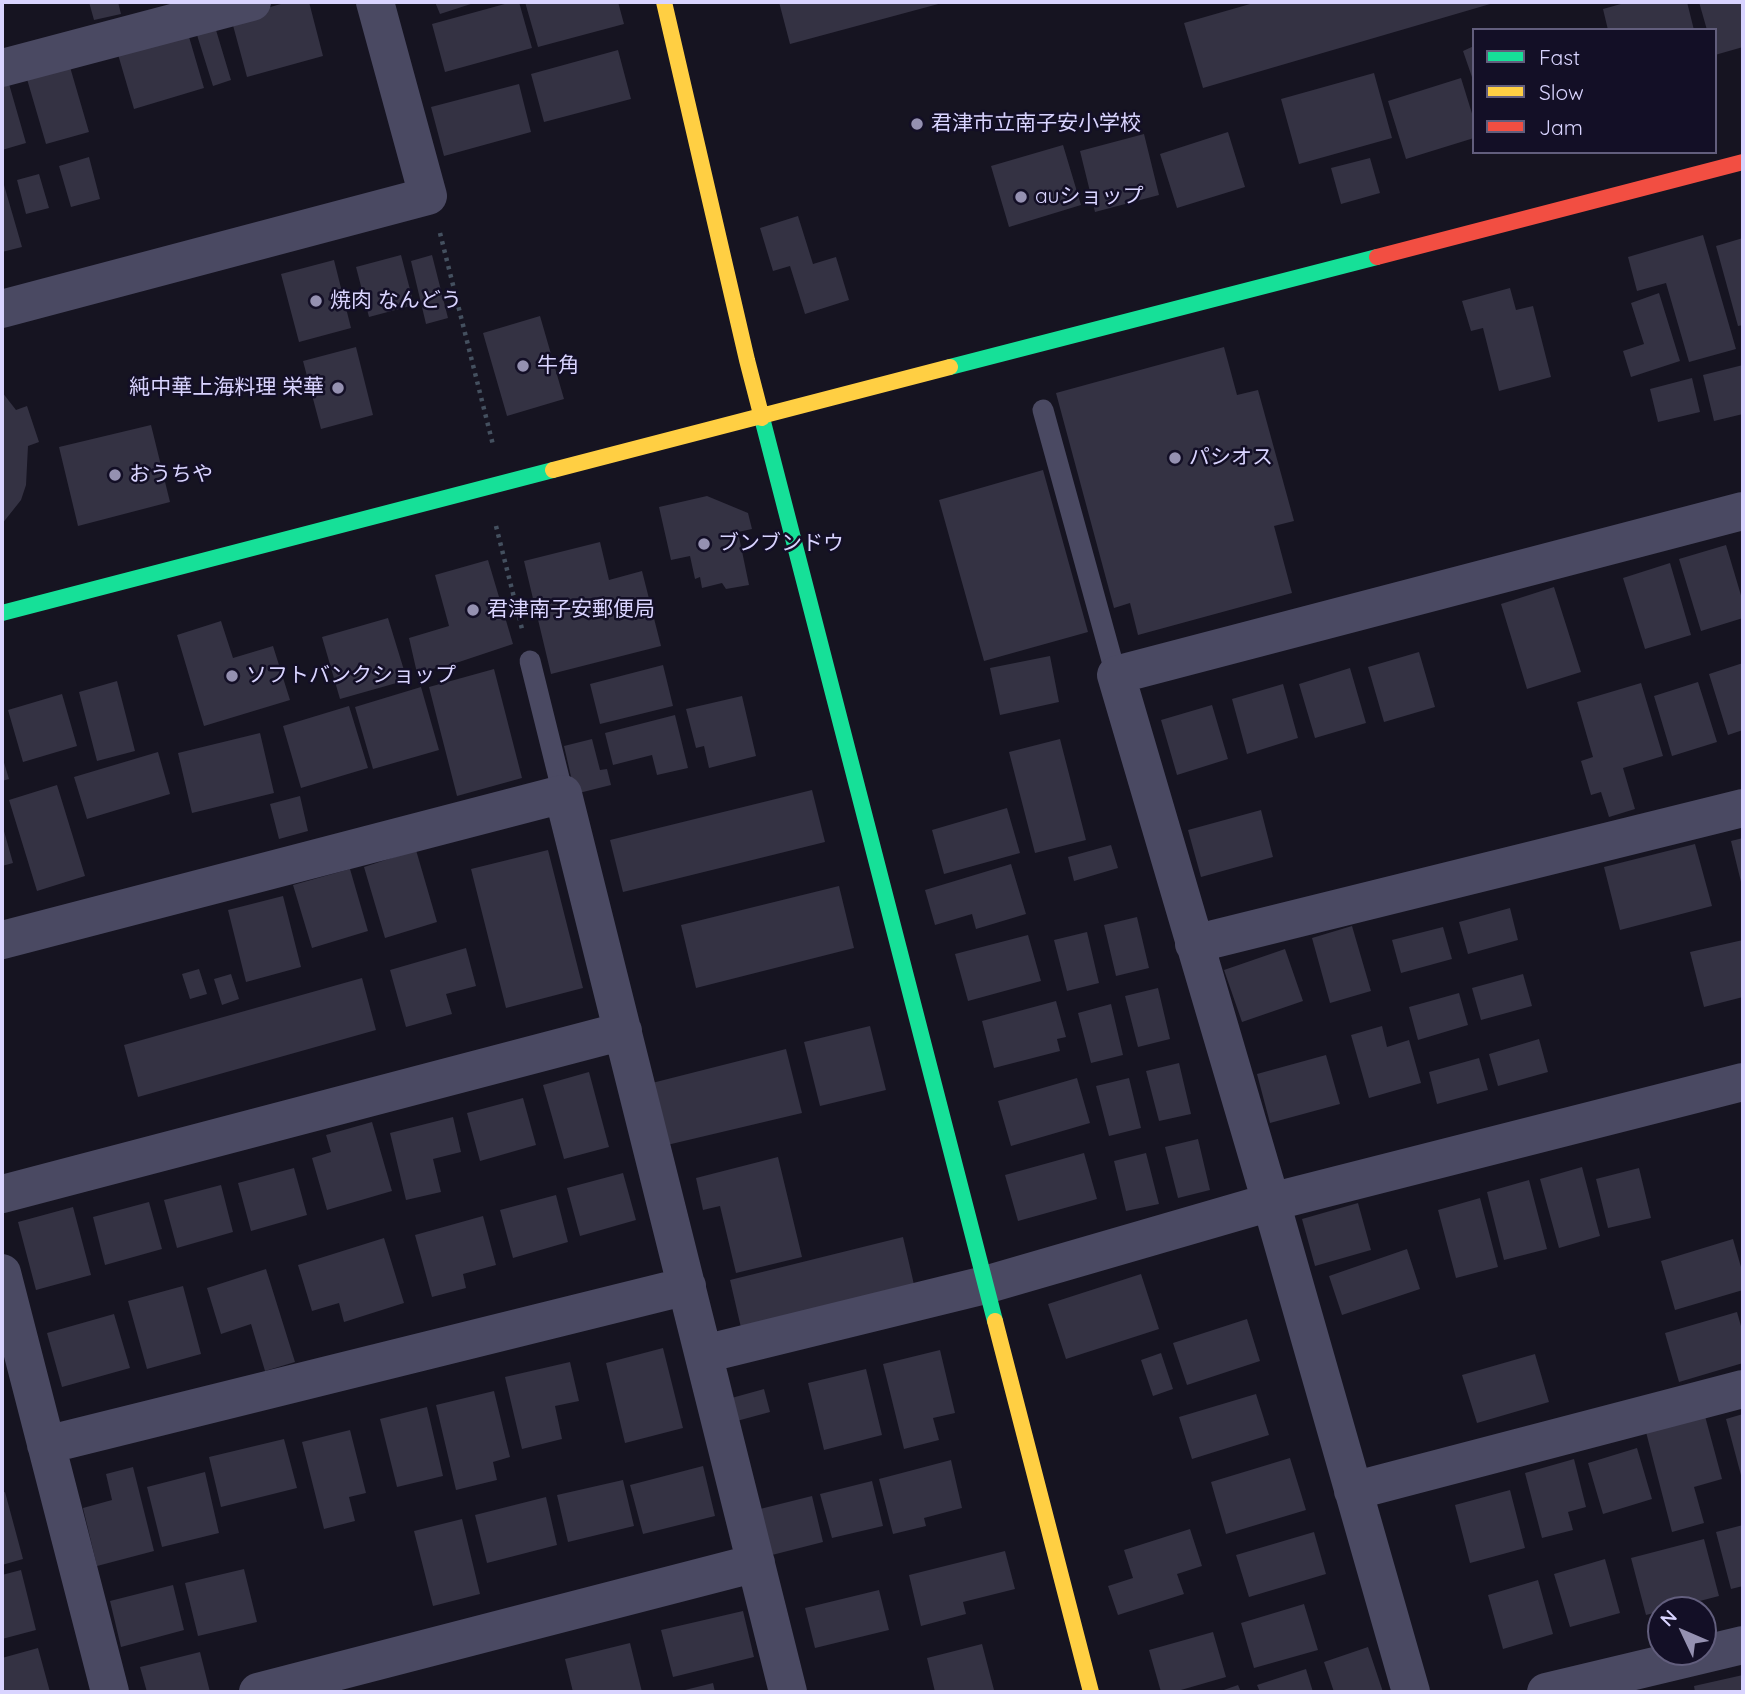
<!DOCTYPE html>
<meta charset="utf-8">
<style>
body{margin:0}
#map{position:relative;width:1745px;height:1694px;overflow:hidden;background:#161421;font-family:Quicksand,sans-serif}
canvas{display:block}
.frame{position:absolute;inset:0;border:4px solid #d9d4ff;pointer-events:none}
.legend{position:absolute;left:1472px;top:28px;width:245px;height:126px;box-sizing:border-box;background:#130f26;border:2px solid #625e7d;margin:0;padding:9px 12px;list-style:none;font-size:21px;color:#d9d4ff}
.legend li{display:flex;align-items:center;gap:14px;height:35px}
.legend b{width:35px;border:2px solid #625e7d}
.north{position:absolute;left:1647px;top:1596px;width:70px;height:70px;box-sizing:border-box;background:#130f26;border:2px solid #625e7d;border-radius:50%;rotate:314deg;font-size:19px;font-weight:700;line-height:28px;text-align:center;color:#d9d4ff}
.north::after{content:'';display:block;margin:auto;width:24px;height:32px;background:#9591b1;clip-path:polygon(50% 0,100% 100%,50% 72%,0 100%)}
</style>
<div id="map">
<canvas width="1745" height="1694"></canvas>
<div class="frame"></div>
<ul class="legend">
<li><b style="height:9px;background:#16e098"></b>Fast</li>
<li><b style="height:9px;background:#ffcf43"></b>Slow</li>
<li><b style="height:9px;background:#f24e42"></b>Jam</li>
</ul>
<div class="north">N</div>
</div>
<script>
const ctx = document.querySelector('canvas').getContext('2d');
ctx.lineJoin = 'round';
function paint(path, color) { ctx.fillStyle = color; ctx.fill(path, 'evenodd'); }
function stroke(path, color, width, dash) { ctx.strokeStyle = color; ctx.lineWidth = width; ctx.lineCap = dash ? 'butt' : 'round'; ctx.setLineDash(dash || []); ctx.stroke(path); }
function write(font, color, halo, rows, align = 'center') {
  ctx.font = font + ' Quicksand,"Noto Sans JP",sans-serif'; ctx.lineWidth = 5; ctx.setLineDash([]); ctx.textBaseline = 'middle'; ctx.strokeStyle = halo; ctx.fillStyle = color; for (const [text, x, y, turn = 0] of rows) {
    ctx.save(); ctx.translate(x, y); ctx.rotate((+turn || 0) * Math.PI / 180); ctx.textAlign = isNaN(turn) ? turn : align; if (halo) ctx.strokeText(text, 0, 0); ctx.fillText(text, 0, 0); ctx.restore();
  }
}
paint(new Path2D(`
 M89,2H118L121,14L94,20Z
 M288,2H309L323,56L247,77L231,18Z
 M435,2H477L440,14Z
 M512,2H519L532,48L445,72L432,24Z
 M525,2H618L624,24L538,47Z
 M779,2H942V3L790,44Z
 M1257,2H1497L1203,88L1184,23Z
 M1628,2H1687L1694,30H1608L1603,9Z
 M1699,2H1743V47L1715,55V30H1707Z
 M187,30L204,88L134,109L117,51Z
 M216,30L231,80L213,86L197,35Z
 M1474,46V80H1473L1463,51Z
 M618,50L631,99L544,122L531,74Z
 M70,67L89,132L46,144L27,79Z
 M1374,73L1392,138L1299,164L1281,99Z
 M7,77L26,143L2,150V79Z
 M1461,78L1474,120V138L1406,159L1388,101Z
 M519,84L531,132L444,156L431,107Z
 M1228,132L1245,187L1177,208L1160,154Z
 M1144,134L1159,195L1095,212L1080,151Z
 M1063,145L1081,205L1009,227L991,166Z
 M89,157L100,199L71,207L59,166Z
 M1370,158L1380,193L1341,204L1331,168Z
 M39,174L49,208L26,214L17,180Z
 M2,178L22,247L2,252Z
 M798,216L813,264L836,257L849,300L805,314L790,266L773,271L760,228Z
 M1703,235L1736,349L1689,362L1666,283L1637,291L1628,257Z
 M1743,238V325L1738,326L1716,246Z
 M401,255L414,305L369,317L356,267Z
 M432,255L448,318L426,324L411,261Z
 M334,260L351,328L299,342L281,274Z
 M1510,288L1516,310L1533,306L1551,377L1499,391L1483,328L1471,331L1462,301Z
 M1659,293L1680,361L1631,377L1623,351L1644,344L1631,303Z
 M540,316L564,399L507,416L483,333Z
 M356,347L373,415L321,429L303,361Z
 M1224,347L1237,395L1258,390L1294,521L1274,526L1292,593L1138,635L1130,603L1114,608L1056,393Z
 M1743,365V414L1714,421L1703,375Z
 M1692,378L1700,412L1658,422L1650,389Z
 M2,392L16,410L27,406L39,442L28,446L26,485L21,500L2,524Z
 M151,425L170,502L78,526L59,447Z
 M1043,470L1088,632L984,661L939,500Z
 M707,496L748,513L752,529L738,532L749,585L726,589L722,583L702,588L700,577L695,579L690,556L671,560L659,507Z
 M600,542L609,580L642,571L661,646L551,674L524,561Z
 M1726,545L1743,602V618L1701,631L1679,559Z
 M488,560L513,644L459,662L417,673L409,638L449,626L435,575Z
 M1670,563L1691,635L1645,649L1623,578Z
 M1554,587L1581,672L1527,689L1501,604Z
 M388,618L407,680L340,699L322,637Z
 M221,621L233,658L273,646L290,700L204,726L177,635Z
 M1419,652L1435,707L1384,722L1368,667Z
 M1050,656L1059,702L1000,715L990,668Z
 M1743,663V730L1728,735L1709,674Z
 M663,665L673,706L600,724L590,684Z
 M1350,668L1366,723L1315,738L1299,684Z
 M494,669L522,778L457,796L429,687Z
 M117,681L135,751L97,761L79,692Z
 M1698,682L1717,742L1672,756L1654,696Z
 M1641,683L1663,756L1623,768L1635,809L1609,817L1601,792L1591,795L1581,761L1593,757L1577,702Z
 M1283,684L1298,738L1247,754L1232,699Z
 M421,687L439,750L373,769L355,707Z
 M62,694L77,746L23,762L8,710Z
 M742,696L756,756L709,768L704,746L696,748L686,709Z
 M1212,705L1228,759L1177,775L1161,720Z
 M349,706L368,768L301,788L283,726Z
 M675,715L688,768L657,775L652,755L613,765L605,733Z
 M260,733L274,793L192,813L178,753Z
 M592,739L600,770L607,769L611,785L575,794L564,746Z
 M1060,739L1086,840L1035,853L1009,752Z
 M158,752L170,794L87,819L74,777Z
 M2,756L9,779L2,781Z
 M57,785L85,876L37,891L9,800Z
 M812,790L825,842L623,892L610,840Z
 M300,796L308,831L279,839L270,804Z
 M1007,808L1020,853L944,874L932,830Z
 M1261,810L1273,857L1201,877L1188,830Z
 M2,824L13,863L2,866Z
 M1743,838V886H1742L1731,841Z
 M1695,844L1712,906L1620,930L1604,867Z
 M1111,845L1118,868L1074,881L1068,857Z
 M416,850L437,922L385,938L364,867Z
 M548,850L583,988L506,1008L471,869Z
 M1011,864L1026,914L976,929L972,914L935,925L925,890Z
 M350,869L368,931L312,948L293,885Z
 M839,886L854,948L696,988L681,925Z
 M283,896L301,967L246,982L228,910Z
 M1510,908L1518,940L1468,954L1459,922Z
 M1137,917L1149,968L1116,976L1104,925Z
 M1352,926L1371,991L1330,1003L1312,938Z
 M1443,927L1452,959L1401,973L1392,940Z
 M1087,932L1099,983L1067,991L1054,940Z
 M1028,935L1041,981L968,1001L955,954Z
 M1743,940V997L1704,1007L1690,952Z
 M466,948L476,986L446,994L452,1014L406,1027L390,970Z
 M1285,949L1303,1001L1242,1022L1224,970Z
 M199,969L207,994L190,999L182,974Z
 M231,974L239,999L222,1005L214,979Z
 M1523,974L1532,1006L1481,1020L1472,988Z
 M362,978L376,1030L138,1097L124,1045Z
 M1158,988L1170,1039L1138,1047L1125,996Z
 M1459,993L1468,1025L1418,1040L1409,1007Z
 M1056,1001L1066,1037L1057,1039L1060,1051L994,1068L982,1021Z
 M1111,1004L1123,1055L1091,1063L1078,1013Z
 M870,1026L886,1090L820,1106L804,1042Z
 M1382,1026L1387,1047L1409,1040L1421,1083L1369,1098L1351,1035Z
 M1539,1039L1548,1072L1498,1086L1489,1054Z
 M786,1049L802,1113L667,1145L652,1083Z
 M1326,1055L1340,1104L1270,1123L1257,1074Z
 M1479,1058L1488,1090L1437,1104L1429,1072Z
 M1179,1063L1191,1114L1159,1121L1146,1071Z
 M589,1072L609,1147L564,1159L543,1085Z
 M1077,1078L1090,1123L1011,1146L998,1101Z
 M1129,1078L1141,1128L1109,1136L1096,1086Z
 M523,1098L536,1145L480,1161L467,1113Z
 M453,1117L461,1152L433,1159L441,1192L406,1200L390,1133Z
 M372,1122L392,1191L327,1210L312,1158L331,1152L326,1135Z
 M1198,1139L1210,1190L1178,1198L1165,1147Z
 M1084,1153L1097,1199L1018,1221L1005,1175Z
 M1146,1153L1159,1204L1126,1211L1114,1161Z
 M778,1157L802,1257L736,1273L720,1206L703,1210L696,1178Z
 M1582,1167L1600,1236L1559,1248L1540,1179Z
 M294,1168L307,1215L251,1231L238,1183Z
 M1639,1168L1651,1218L1608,1228L1596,1179Z
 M623,1173L636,1220L580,1236L567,1188Z
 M1529,1180L1547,1249L1504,1260L1487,1192Z
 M221,1185L233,1232L177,1248L164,1200Z
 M556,1195L568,1242L513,1258L500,1210Z
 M1480,1198L1498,1267L1456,1278L1438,1210Z
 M149,1202L162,1249L105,1265L93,1217Z
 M1358,1203L1371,1250L1315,1266L1302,1219Z
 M73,1207L91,1275L36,1290L18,1222Z
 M483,1216L496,1265L463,1274L466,1288L432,1297L415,1235Z
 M903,1237L915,1289L742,1332L730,1280Z
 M384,1238L404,1303L344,1322L339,1303L312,1311L298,1265Z
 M1733,1239L1743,1274V1290L1675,1310L1661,1261Z
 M1407,1249L1420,1289L1342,1315L1329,1276Z
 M266,1269L295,1362L265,1371L251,1324L221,1334L207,1288Z
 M1141,1274L1159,1329L1066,1359L1048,1304Z
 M183,1286L201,1354L147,1369L128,1301Z
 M1737,1312L1743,1333V1363L1679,1382L1665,1333Z
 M114,1314L130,1368L62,1387L47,1333Z
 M1247,1319L1260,1361L1187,1385L1173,1343Z
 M663,1348L683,1428L625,1443L606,1363Z
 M940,1350L955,1413L933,1418L939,1440L904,1449L883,1364Z
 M1161,1353L1173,1389L1153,1396L1141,1360Z
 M1535,1354L1549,1402L1477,1423L1462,1375Z
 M570,1362L579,1401L555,1406L562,1439L522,1449L505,1377Z
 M866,1369L882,1435L824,1450L808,1383Z
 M764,1389L770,1412L733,1422L728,1399Z
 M494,1391L510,1457L493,1462L497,1480L456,1490L436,1405Z
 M1256,1394L1269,1435L1192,1459L1179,1417Z
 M427,1407L443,1476L397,1487L380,1419Z
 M1743,1414V1479H1742L1726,1419Z
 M1705,1416L1722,1479L1694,1487L1704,1523L1672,1532L1646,1432Z
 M350,1430L366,1493L349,1497L355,1521L324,1529L302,1442Z
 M284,1439L297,1488L221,1507L209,1457Z
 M1637,1448L1652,1499L1603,1514L1588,1463Z
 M1290,1458L1306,1510L1226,1534L1211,1482Z
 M1574,1459L1586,1507L1568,1512L1573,1530L1542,1538L1525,1473Z
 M951,1460L962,1508L924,1518L926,1526L893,1534L879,1479Z
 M703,1466L715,1516L643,1534L630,1485Z
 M133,1467L154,1551L97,1566L83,1508L112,1500L106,1474Z
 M205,1472L219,1533L162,1547L147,1487Z
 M623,1480L634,1526L568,1542L557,1495Z
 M872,1481L883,1526L832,1538L820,1494Z
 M1510,1490L1525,1548L1470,1563L1455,1505Z
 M5,1492L23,1559L2,1565V1493Z
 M812,1496L823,1542L772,1555L760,1509Z
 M546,1497L557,1545L487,1563L475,1515Z
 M462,1519L480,1594L433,1606L414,1531Z
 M1743,1525V1586L1731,1589L1716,1532Z
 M1190,1529L1202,1566L1177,1574L1184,1594L1118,1615L1108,1586L1133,1578L1124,1550Z
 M1314,1532L1326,1574L1249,1597L1236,1555Z
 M1704,1539L1719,1596L1646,1615L1631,1558Z
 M1005,1551L1015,1589L963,1602L966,1614L921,1626L909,1575Z
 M1605,1559L1620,1613L1570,1627L1554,1574Z
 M244,1569L257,1622L198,1636L185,1583Z
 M21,1570L36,1630L2,1639V1575Z
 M1538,1580L1553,1634L1503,1649L1488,1595Z
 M173,1585L184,1630L121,1647L110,1601Z
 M879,1590L889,1630L815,1648L805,1608Z
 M1304,1604L1318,1650L1254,1668L1241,1623Z
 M743,1611L754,1657L673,1677L661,1630Z
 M1213,1632L1226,1677L1174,1692H1161L1149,1650Z
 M630,1643L642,1692H573L565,1659Z
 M982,1644L994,1690L986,1692H935L927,1658Z
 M1368,1647L1383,1692H1334L1324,1662Z
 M38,1648L50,1692H2V1658Z
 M200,1652L210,1692H147L140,1667Z
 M1306,1669L1313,1692H1260L1257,1685Z
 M1743,1675V1692H1695L1694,1686Z
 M713,1683L715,1692H681V1691Z
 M1238,1685L1241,1692H1218Z`), '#343243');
stroke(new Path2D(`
 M440,233L493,445
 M496,526L523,633`), '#44505f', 4.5, [3.5, 5]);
stroke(new Path2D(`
 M1043,410L1116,675
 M530,661L563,794`), '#4a4962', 21);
stroke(new Path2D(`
 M2,68L252,2
 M2,309L428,196L375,2
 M2,940L563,794L788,1692
 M1194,944L1743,808
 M2,1194L623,1031
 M2,1273L110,1692
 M704,1354L985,1285L1271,1202L1743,1082
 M46,1445L687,1286
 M1353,1491L1743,1389
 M258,1692L756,1563
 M1411,1692L1271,1202L1116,675L1743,511
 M1546,1692L1743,1645`), '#4a4962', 38);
stroke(new Path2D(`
 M950,367L1377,257
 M762,418L995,1321
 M2,613L553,470`), '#16e098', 16);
stroke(new Path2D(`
 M664,2L747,360L762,418
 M553,470L950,367
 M995,1321L1091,1692`), '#ffcf43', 16);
stroke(new Path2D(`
 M1377,257L1743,162`), '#f24e42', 16);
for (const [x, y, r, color] of [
 [917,124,7,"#9591b1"],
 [1021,197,7,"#9591b1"],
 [316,301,7,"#9591b1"],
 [523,366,7,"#9591b1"],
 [338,388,7,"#9591b1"],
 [1175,458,7,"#9591b1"],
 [115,475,7,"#9591b1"],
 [704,544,7,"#9591b1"],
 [473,610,7,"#9591b1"],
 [232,676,7,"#9591b1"]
]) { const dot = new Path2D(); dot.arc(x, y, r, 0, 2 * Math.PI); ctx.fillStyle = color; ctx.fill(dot); stroke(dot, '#130f26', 2.5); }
write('21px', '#d9d4ff', '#130f26', [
 ["君津市立南子安小学校",931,124],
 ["auショップ",1035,197],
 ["焼肉 なんどう",330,301],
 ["牛角",537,366],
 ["純中華上海料理 栄華",324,388,"right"],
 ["パシオス",1189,458],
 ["おうちや",129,475],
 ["ブンブンドウ",718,544],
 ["君津南子安郵便局",487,610],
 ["ソフトバンクショップ",246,676]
], 'left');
</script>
